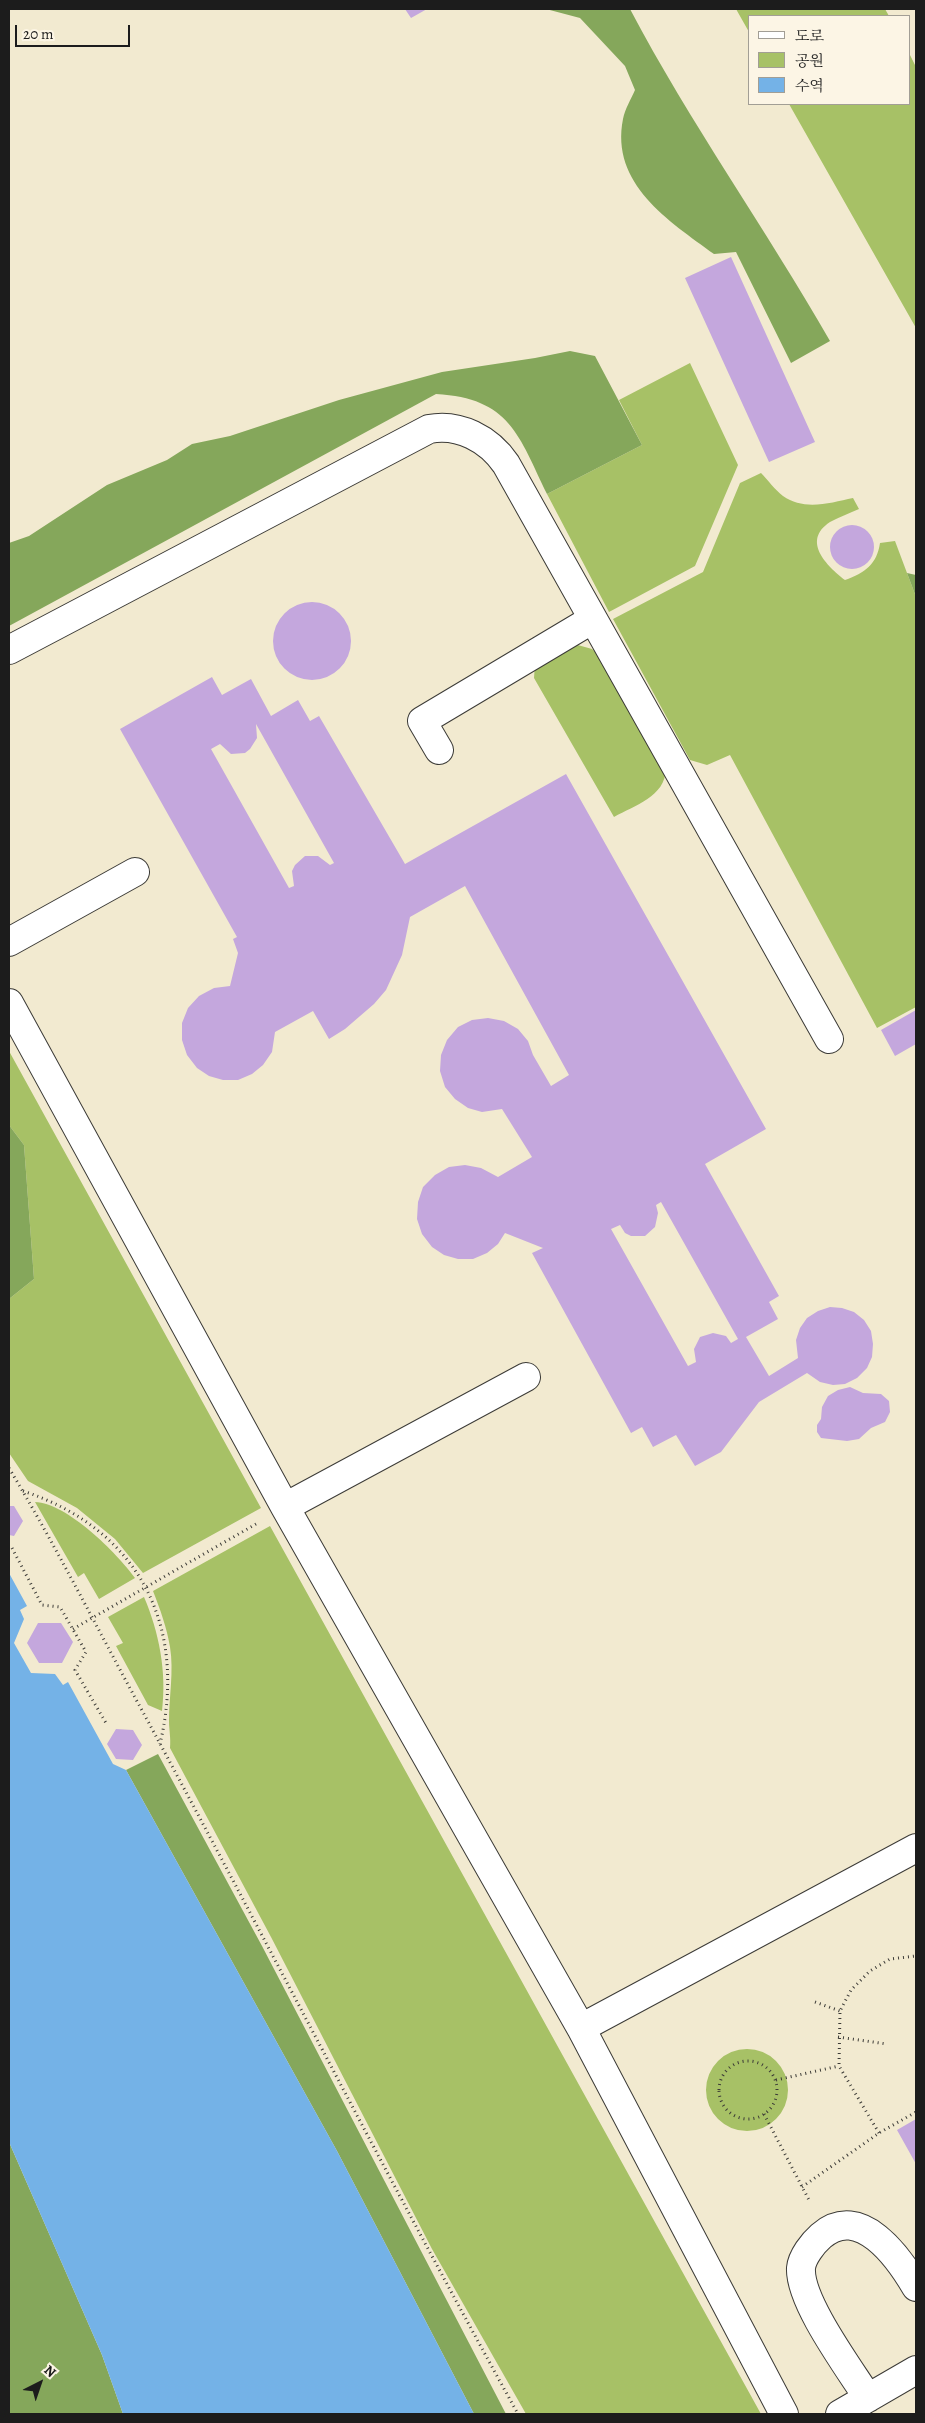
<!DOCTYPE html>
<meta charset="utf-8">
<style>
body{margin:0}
#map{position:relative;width:925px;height:2423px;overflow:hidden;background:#f2ead0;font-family:Alegreya,"Noto Serif KR",serif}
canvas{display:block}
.frame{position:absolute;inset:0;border:10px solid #1c1c1c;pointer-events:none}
.legend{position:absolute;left:748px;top:15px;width:162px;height:90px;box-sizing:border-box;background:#fcf5e5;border:1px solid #a29e95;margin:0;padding:6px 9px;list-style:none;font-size:15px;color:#1c1c1c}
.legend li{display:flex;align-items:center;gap:10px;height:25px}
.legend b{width:25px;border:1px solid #a29e95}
.north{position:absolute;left:15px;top:2358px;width:50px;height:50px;-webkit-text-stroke:4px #fcf5e5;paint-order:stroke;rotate:41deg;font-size:14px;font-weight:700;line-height:20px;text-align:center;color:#1c1c1c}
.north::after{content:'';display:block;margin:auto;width:18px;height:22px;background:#1c1c1c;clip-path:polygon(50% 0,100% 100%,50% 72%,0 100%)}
.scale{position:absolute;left:15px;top:25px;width:115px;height:22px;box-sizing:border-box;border:2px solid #1c1c1c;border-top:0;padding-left:6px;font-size:15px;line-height:18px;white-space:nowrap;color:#1c1c1c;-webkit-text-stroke:4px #fcf5e5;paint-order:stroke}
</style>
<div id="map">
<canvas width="925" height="2423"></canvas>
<div class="frame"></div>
<ul class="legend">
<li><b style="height:6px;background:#fff"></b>도로</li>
<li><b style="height:14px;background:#a7c166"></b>공원</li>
<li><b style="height:14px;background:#74b2e7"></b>수역</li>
</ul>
<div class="north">N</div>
<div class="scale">20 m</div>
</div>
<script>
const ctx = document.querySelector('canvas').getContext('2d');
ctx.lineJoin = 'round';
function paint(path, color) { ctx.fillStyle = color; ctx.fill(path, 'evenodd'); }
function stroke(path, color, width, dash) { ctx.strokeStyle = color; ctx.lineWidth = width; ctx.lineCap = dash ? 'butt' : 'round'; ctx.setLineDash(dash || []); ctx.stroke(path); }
paint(new Path2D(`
 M736,9H885L889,16H749V32Z
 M909,53L916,67V328L789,104H909Z
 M690,363L738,465L695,566L609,612L547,494L642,445L619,400Z
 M761,473C768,480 775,490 783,496C804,511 830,503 853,498L859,509C850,513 839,517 830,522C801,541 827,566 845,580C865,573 877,564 880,543L895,541L916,597V1007L877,1028L730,755L707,765L690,760L613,619L703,572L740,483Z
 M567,642L592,649L602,658L666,769C665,797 635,805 614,817L534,678L535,664Z
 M9,1051L261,1508L143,1573L115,1539L77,1508L28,1481L9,1453V1299L34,1279L24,1145L9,1125Z
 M35,1502C67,1503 117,1553 135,1578L99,1599L84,1573L78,1577Z
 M270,1526L761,2414H526L432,2249L271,1937L170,1748C171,1738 169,1730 169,1721C169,1697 174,1671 170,1647C167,1628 160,1609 153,1591Z
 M144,1597C159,1632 167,1672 162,1711L148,1705L116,1646L123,1643L108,1617Z
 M706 2090a41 41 0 1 1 82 0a41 41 0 1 1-82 0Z`), '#a7c166');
paint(new Path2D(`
 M546,9H630C690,123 766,229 830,341L791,363L736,252L714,254C669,221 610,184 623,119C625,109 631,99 635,90L625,66L580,18Z
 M570,351L595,356L642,445L547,494C519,436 510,398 436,394L9,626V543L29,536L107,485L167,460L192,444L230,436L339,400L442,372L535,358Z
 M907,573L916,575V597Z
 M9,1125L24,1145L34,1279L9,1299Z
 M158,1754L262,1946L506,2414H474L337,2151L126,1770Z
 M9,2142L102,2355L123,2414H9Z`), '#85a75b');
paint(new Path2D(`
 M9,1573L27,1606L20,1610L24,1619L14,1643L31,1673L55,1674L63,1685L68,1682L113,1764L126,1770L337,2151L474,2414H123L102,2355L9,2142Z`), '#74b2e7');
paint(new Path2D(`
 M405,9H427L411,18Z
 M731,257L815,442L769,462L685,278Z
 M830 547a22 22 0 1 1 44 0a22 22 0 1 1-44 0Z
 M273 641a39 39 0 1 1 78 0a39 39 0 1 1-78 0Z
 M212,677L222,695L251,679L271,716L298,700L310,721L319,716L405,864L566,774L766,1129L705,1164L779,1296L769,1302L778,1319L746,1337L769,1376L798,1358L796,1340L800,1328L807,1318L818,1311L830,1307L842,1308L854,1312L864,1320L871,1331L873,1344L872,1357L867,1368L857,1378L845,1384L833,1385L820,1382L807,1373L759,1402L721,1452L695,1466L676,1435L653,1447L642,1427L631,1433L532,1253L543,1248L505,1233L498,1244L487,1253L473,1259H458L444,1255L432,1247L422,1234L417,1219L418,1202L423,1187L435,1175L449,1167L465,1165L481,1168L498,1177L532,1157L502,1109L482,1112L468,1108L455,1099L445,1087L440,1071L441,1055L447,1040L458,1027L472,1020L488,1018L504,1021L518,1029L528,1041L533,1055L551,1086L569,1075L465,886L410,917L402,955L386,990L374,1004L345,1029L329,1039L313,1011L275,1032L272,1052L263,1065L252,1074L238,1080H223L209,1076L197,1068L187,1055L182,1040V1023L188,1008L199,996L214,988L230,986L238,953L233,939L237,937L120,729ZM256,724L334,863L330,865L318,856H305L295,865L292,871L294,886L289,888L211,749L220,744L231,754L245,753L250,749L257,738ZM661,1202L738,1339L731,1343L726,1336L713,1333L700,1337L694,1349L696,1362L688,1366L611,1229L620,1225L625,1233L631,1236H645L655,1227L658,1213L656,1205Z
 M916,1010V1044L895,1056L881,1030Z
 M850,1387L863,1393L881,1394L889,1401L890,1412L885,1422L871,1428L859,1439L847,1441L821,1438L817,1432V1425L821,1419L822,1407L828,1396L838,1390Z
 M9,1506H14L23,1521L14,1536L9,1535Z
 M38,1623H61L73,1642L62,1663H39L27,1643Z
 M116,1729L133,1730L142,1745L133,1760L116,1759L107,1744Z
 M916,2119V2164L897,2130Z`), '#c4a7dd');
const minor = new Path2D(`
 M9,650L429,429C459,423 489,439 506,464L829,1039
 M439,750L422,721L593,619
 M9,942L135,872
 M9,1003L285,1507L581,2028L784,2414
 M285,1507L526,1377
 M581,2028L916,1848
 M868,2398C849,2368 799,2301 801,2268C802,2257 813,2243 821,2236C860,2202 899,2258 916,2287
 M840,2414L916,2370`);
stroke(minor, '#3c3b37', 30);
stroke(new Path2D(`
 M9,1468C57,1548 99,1632 144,1714C270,1947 390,2183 518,2414
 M23,1491C139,1529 188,1626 160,1744
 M12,1548L42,1605L60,1607L86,1652L75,1670L106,1723
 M73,1629L256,1524
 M815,2002L840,2011
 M838,2037L887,2044
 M719 2090a29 29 0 1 1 58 0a29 29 0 1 1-58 0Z
 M776,2080L839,2066
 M764,2114L810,2202
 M879,2133L839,2066L840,2011L851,1990L870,1971L890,1959L916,1956
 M802,2187L879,2133L916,2112`), '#3c3b37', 3, [1, 4]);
stroke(minor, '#fff', 28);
</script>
